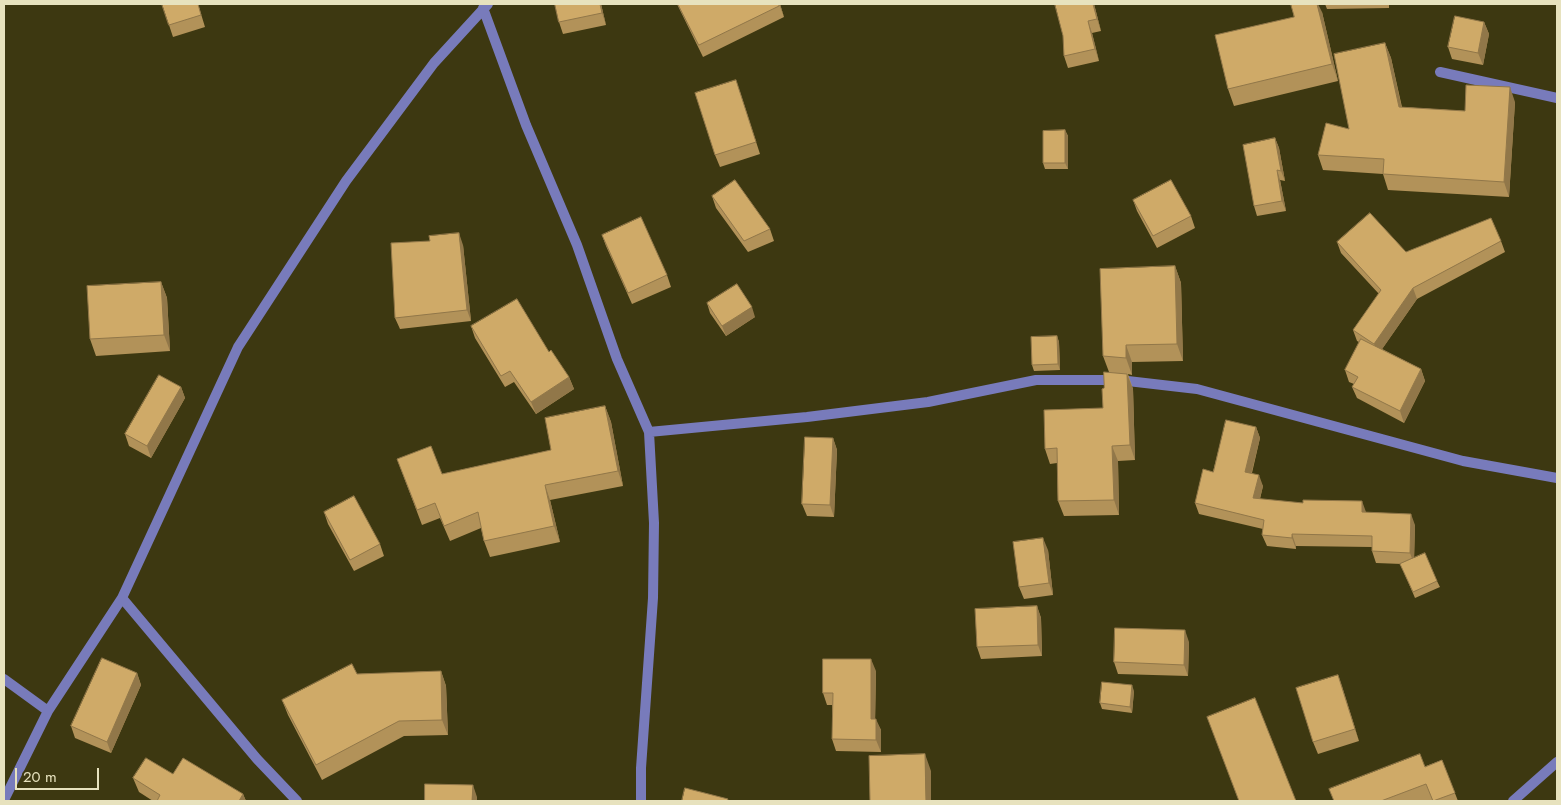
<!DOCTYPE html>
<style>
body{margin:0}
#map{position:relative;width:1561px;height:805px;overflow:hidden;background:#3d3811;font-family:Jost,sans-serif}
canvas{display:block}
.frame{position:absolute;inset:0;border:5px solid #e7e2be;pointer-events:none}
.scale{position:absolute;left:15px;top:768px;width:84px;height:22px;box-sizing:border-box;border:2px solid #e7e2be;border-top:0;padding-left:6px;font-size:15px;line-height:18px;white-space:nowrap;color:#e7e2be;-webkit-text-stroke:4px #3d3811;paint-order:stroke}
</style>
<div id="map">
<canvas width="1561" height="805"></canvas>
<div class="frame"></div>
<div class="scale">20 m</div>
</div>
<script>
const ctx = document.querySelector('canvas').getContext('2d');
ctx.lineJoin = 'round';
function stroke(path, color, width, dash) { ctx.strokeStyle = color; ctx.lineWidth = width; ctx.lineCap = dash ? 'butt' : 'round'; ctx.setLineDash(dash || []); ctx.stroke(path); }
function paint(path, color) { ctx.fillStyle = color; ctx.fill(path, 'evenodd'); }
stroke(new Path2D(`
 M483,8L526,125L577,245L617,359L649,432L654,523L653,598L641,768V801
 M1440,72L1557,98
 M649,432L807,417L928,402L1036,380H1119L1197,389L1463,461L1557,478
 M122,598L257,759L297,801
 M4,679L48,711
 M4,800L48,711L122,598L238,347L346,181L434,63L488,4
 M1513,801L1557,762`), '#787bbb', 10);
paint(new Path2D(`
 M198,4L205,27L173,37L169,25Z
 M552,4H601L606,25L563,34L559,22L555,5H552Z
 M677,4H780L784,17L703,57Z
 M1094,4L1101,31L1092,33L1099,61L1068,68L1064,56Z
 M1325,4H1389V8L1327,9Z
 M1322,12L1338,81L1234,106L1228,89Z
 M1484,22L1489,34L1483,65L1452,59L1448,47Z
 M1385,43L1391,58L1402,107L1465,111L1515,102L1509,197L1388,190L1383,174L1323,170L1318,155L1349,129Z
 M740,92L760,154L720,167L715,155Z
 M1065,130L1068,136V169H1045L1043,163Z
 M1275,138L1279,148L1285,181L1280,180L1286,211L1257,216L1254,206Z
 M712,196L770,229L774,241L748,252L716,208Z
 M1133,200L1191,216L1195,228L1157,248L1137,211Z
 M602,235L667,275L671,287L632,304L606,246Z
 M1501,241L1505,252L1417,299L1382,349L1421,369L1425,381L1404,423L1357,398L1352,387L1354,384L1349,382L1345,370L1359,342L1357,341L1353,330L1379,294L1341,253L1337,242L1406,252Z
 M463,245L471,321L400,329L395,318Z
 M1175,266L1181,283L1183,361L1132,362V375L1128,374L1133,389L1135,460L1118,461L1119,515L1064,516L1058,501L1057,463L1050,464L1045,449L1103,408L1104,388L1109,372L1103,356Z
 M161,282L167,298L170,351L96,356L90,339Z
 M707,303L755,317L726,336L710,313Z
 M471,326L549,352L569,377L574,389L536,414L514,382L505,387L475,338Z
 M1057,336L1059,342L1060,370L1034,371L1032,365Z
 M181,387L185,398L151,458L129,446L125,434Z
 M605,406L611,422L623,486L550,500L560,542L490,557L484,541L481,528L450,541L440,518L422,525L397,459L442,474L551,450Z
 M1256,427L1260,438L1252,473L1263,486L1260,499L1366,512L1415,525L1414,558L1437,581L1440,587L1415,598L1403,570L1400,564H1402L1376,563L1372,551V547L1296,546V549L1267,546L1262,535L1263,529L1199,514L1195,503L1213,472Z
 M833,438L837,450L834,517L807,516L802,504Z
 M324,512L380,544L384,556L354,571L328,524Z
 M1048,550L1053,595L1024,599L1019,587Z
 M1037,606L1041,618L1042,656L981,659L977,647Z
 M1189,642L1188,676L1118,674L1114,662Z
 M441,671L446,686L448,735L404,736L322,780L288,715L282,700L357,674Z
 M876,671L875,719L881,730V752L836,751L832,739V705H827L823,693Z
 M137,673L141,685L111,753L75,738L71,726Z
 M1338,675L1359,741L1318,754L1313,742Z
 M1134,691L1132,713L1102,709L1100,703Z
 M1442,760L1458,801H1333Z
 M173,774L243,794L246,801H153L139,792L133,778Z`), '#b29259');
paint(new Path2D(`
 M600,4H601L606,25L602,13Z
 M779,4H780L784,17Z
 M1093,4H1094L1101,31L1097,19Z
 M1317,4H1318L1322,12L1338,81L1332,64Z
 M1088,21L1092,33L1099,61L1095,49Z
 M1484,22L1489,34L1483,65L1478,53Z
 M1385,43L1391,58L1405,123L1399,107Z
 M1510,87L1515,102L1509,197L1504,182Z
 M1065,130L1068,136V169L1065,163Z
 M1275,138L1279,148L1285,181L1281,171Z
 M1277,170L1280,180L1286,211L1282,201Z
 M459,233L463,245L471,321L467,310Z
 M1175,266L1181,283L1183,361L1177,344Z
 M161,282L167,298L170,351L164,335Z
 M1413,288L1417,299L1378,355L1374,344Z
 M752,307L755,317L726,336L722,326Z
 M1057,336L1059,342L1060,370L1058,364Z
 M1126,345L1132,362V375L1126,358Z
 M1421,369L1425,381L1404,423L1400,411Z
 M1127,374L1133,389L1135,460L1130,445Z
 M569,377L574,389L536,414L531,402Z
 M181,387L185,398L151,458L147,446Z
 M605,406L611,422L623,486L618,471Z
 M1256,427L1260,438L1249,483L1245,472Z
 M833,438L837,450L834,517L830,505Z
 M1112,446L1118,461L1119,515L1114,500Z
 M1259,475L1263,486L1257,510L1253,498Z
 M545,485L550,500L560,542L554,526Z
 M1362,501L1366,512H1362Z
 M1411,514L1415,525L1414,564L1410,553Z
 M1292,534L1296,546V549L1292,538Z
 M1043,538L1048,550L1053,595L1049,583Z
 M1037,606L1041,618L1042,656L1038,645Z
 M1185,630L1189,642L1188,676L1184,665Z
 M871,659L876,671L875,730L871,719Z
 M441,671L446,686L448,735L442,720Z
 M137,673L141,685L111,753L107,742Z
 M1338,675L1342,686L1359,741L1355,729Z
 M1132,685L1134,691L1132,713L1130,707Z
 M876,719L881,730V752L876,740Z
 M925,754L931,771V801H926Z
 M473,785L477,797V801H472Z
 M243,794L246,801H239Z`), '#917749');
const building = new Path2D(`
 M162,4H198L201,15L169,25Z
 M555,4H600L602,13L559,22Z
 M678,4H779V6L699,45Z
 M1055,4H1093L1097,19L1088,21L1095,49L1064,56L1063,36Z
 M1291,4H1317L1332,64L1228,89L1215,35L1294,17Z
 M1455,16L1484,22L1478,53L1448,47Z
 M1385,43L1399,107L1465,111L1466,85L1510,87L1504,182L1383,174L1384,159L1318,155L1326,123L1349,129L1334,54Z
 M736,80L756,142L715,155L695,93Z
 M1065,130V163H1043V131Z
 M1275,138L1281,171L1277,170L1282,201L1254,206L1243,145Z
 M735,180L770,229L744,241L712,196Z
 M1171,180L1191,216L1153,236L1133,200Z
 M1370,213L1406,252L1491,218L1501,241L1413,288L1374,344L1353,330L1381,290L1337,242Z
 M641,217L667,275L628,293L602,235Z
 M459,233L467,310L395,318L391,243L430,241L429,236Z
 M1175,266L1177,344L1126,345V358L1103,356L1100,269Z
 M161,282L164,335L90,339L87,286Z
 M737,284L752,307L722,326L707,303Z
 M517,299L549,352L551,350L569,377L531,402L510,371L501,376L471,326Z
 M1057,336L1058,364L1032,365L1031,337Z
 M1361,339L1421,369L1400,411L1352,387L1358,377L1345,370Z
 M1104,372L1127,374L1130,445L1112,446L1114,500L1058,501L1057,448L1045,449L1044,410L1103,408L1102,389L1104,388Z
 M159,375L181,387L147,446L125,434Z
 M605,406L618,471L545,485L554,526L484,541L478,512L444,526L435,503L417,510L397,459L431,446L442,474L551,450L545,418Z
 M1226,420L1256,427L1245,472L1259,475L1253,498L1303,503V500L1362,501V512L1411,514L1410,553L1372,551V536L1292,534V538L1262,535L1264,520L1195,503L1203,469L1213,472Z
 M805,437L833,438L830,505L802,504Z
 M354,496L380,544L350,560L324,512Z
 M1043,538L1049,583L1019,587L1013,542Z
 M1425,553L1437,581L1413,592L1400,564Z
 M1037,606L1038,645L977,647L975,609Z
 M1115,628L1185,630L1184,665L1114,662Z
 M102,658L137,673L107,742L71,726Z
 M823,659H871V719H876V740L832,739L833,693H823Z
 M352,664L357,674L441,671L442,720L399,721L316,765L282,700Z
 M1338,675L1355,729L1313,742L1296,688Z
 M1102,682L1132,685L1130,707L1100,703Z
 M1255,698L1296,801H1239L1207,717Z
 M925,754L926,801H870L869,756Z
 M1420,754L1425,767L1442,760L1455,793L1433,801L1426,784L1381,801H1334L1329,789Z
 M146,758L173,774L183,758L243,794L239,801H157L160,795L133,778Z
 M425,784L473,785L472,801H425Z
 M685,788L728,799L727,801H682Z`);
paint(building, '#cfaa68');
stroke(building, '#917749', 1);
</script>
